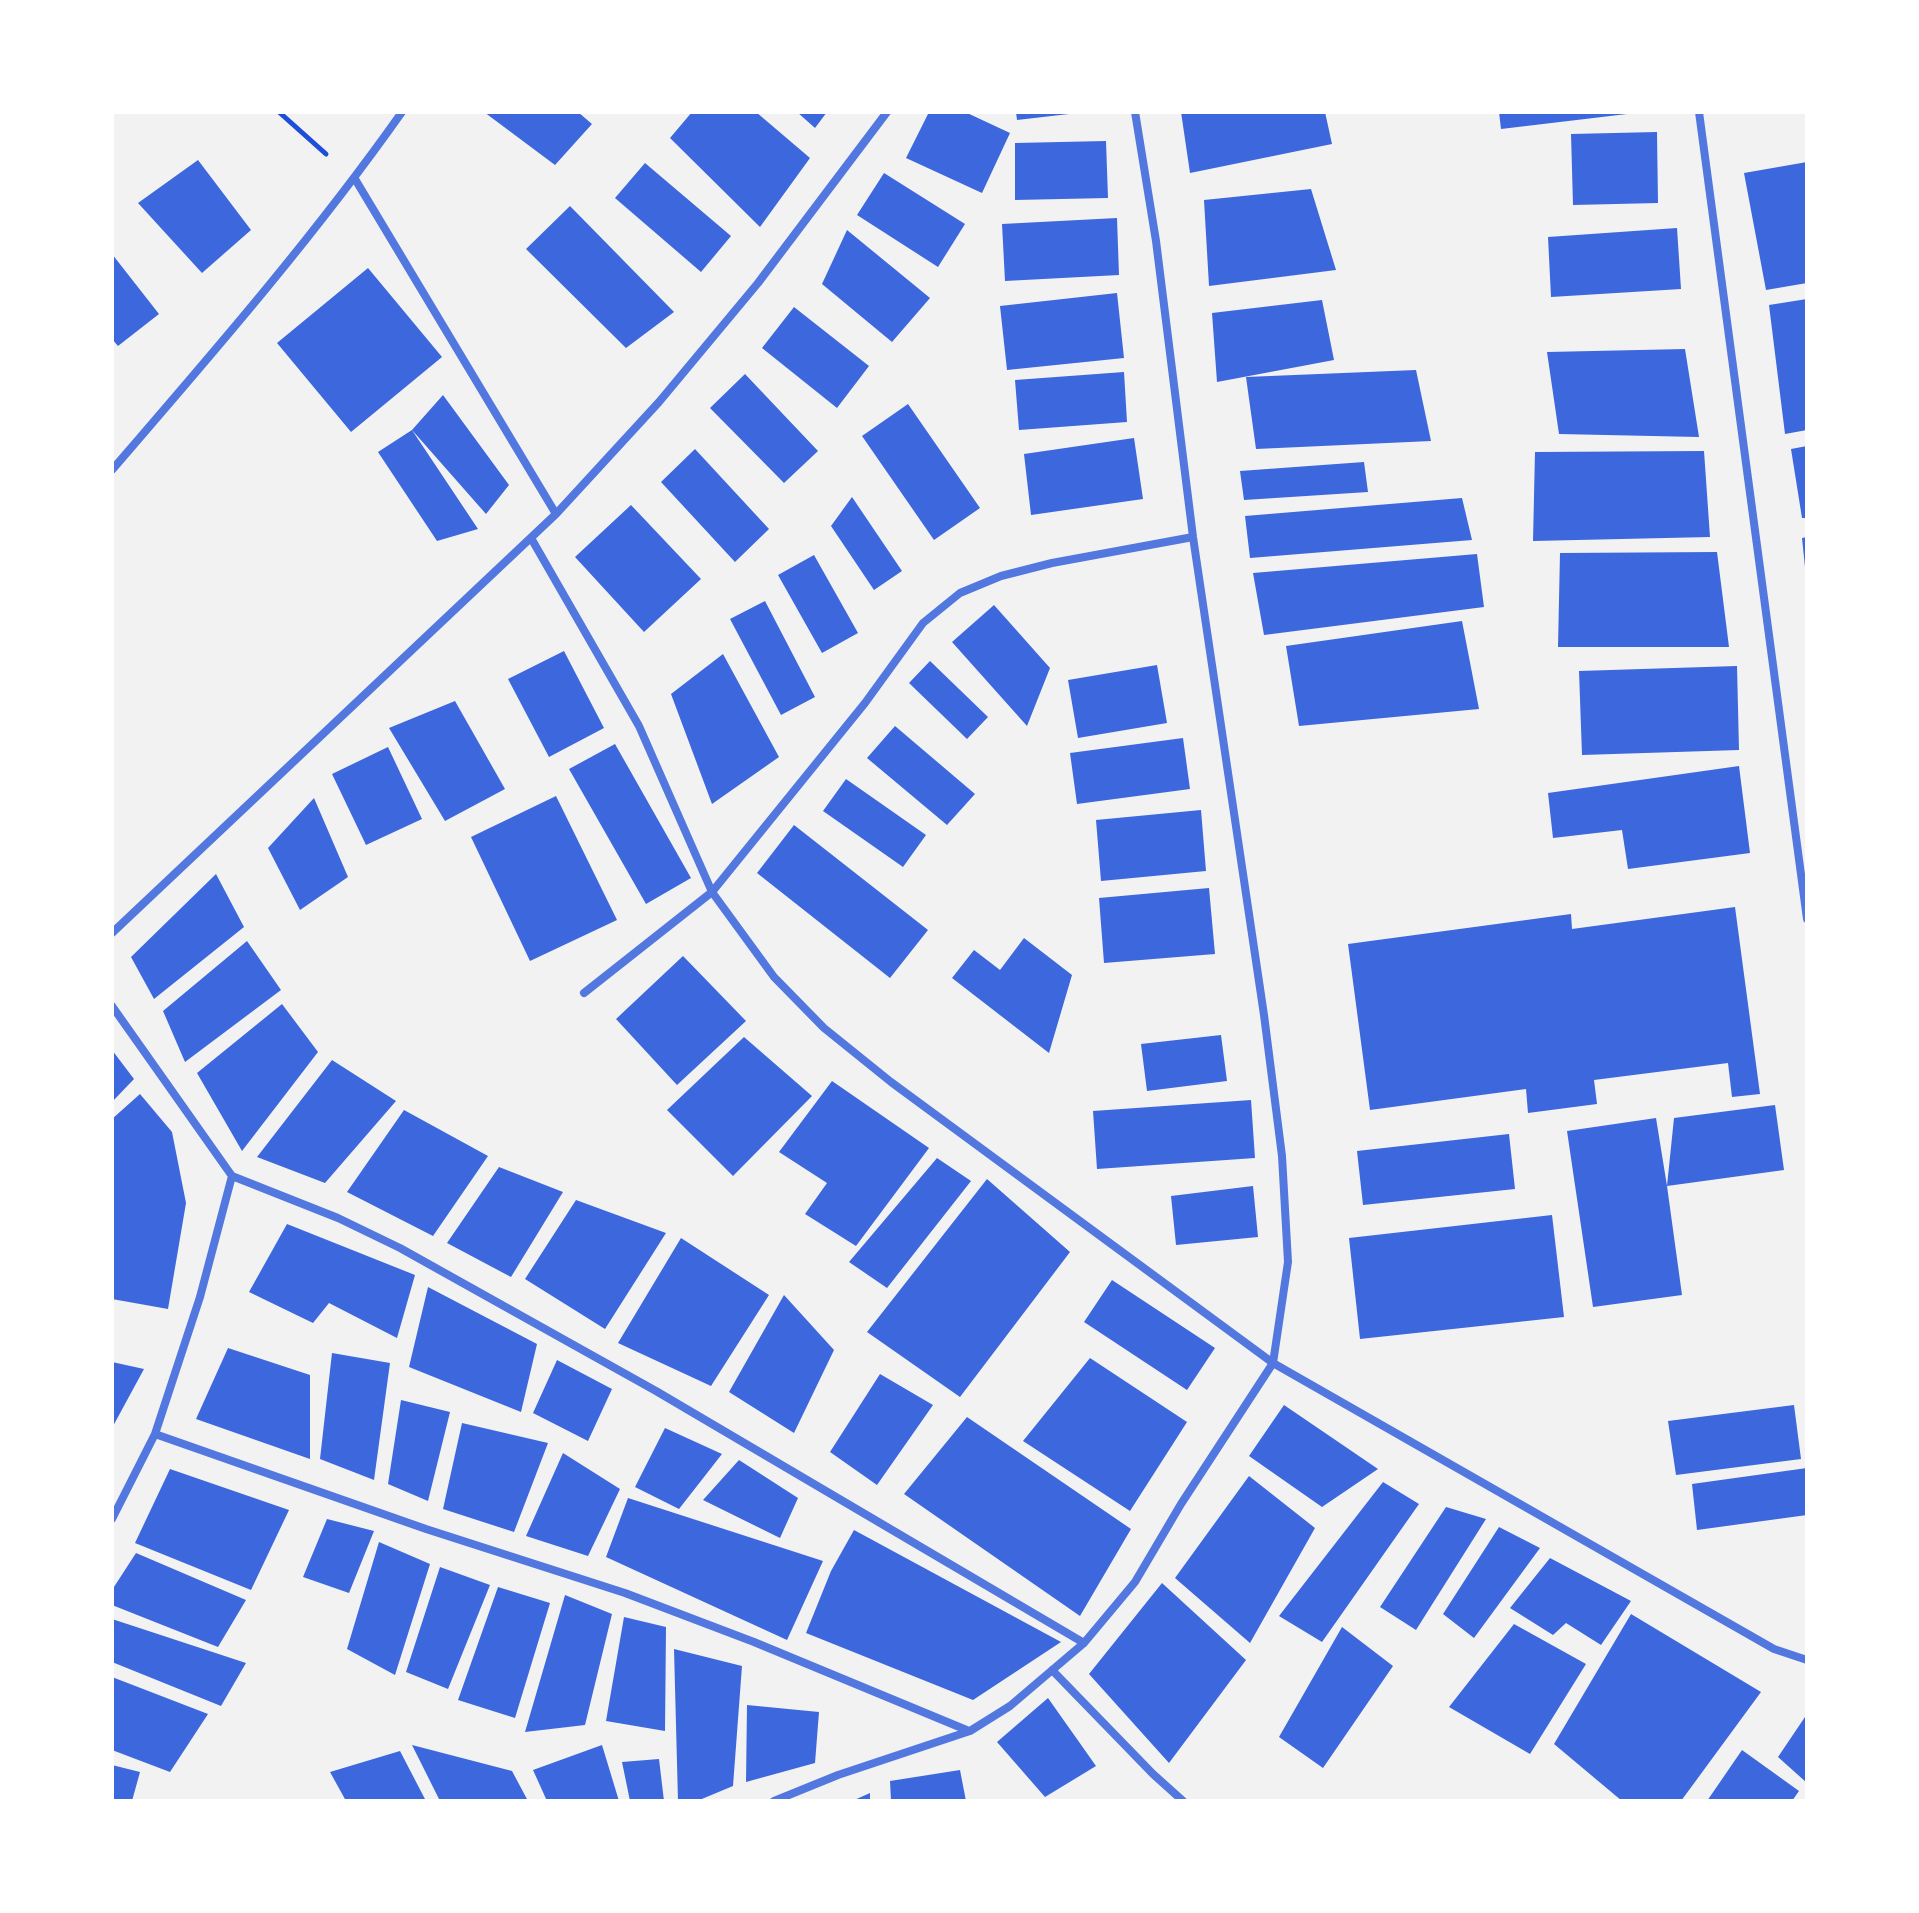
<!DOCTYPE html>
<style>
body{margin:0}
#map{position:relative;width:1919px;height:1913px;overflow:hidden;background:#f2f2f2;font-family:"IBM Plex Sans",sans-serif}
canvas{display:block}
.frame{position:absolute;inset:0;border:114px solid #fff;pointer-events:none}
</style>
<div id="map">
<canvas width="1919" height="1913"></canvas>
<div class="frame"></div>
</div>
<script>
const ctx = document.querySelector('canvas').getContext('2d');
ctx.lineJoin = 'round';
function paint(path, color) { ctx.fillStyle = color; ctx.fill(path, 'evenodd'); }
function stroke(path, color, width, dash) { ctx.strokeStyle = color; ctx.lineWidth = width; ctx.lineCap = dash ? 'butt' : 'round'; ctx.setLineDash(dash || []); ctx.stroke(path); }
paint(new Path2D(`
 M484,112H578L592,124L555,165Z
 M692,112H756L810,158L760,227L670,138Z
 M797,112H827L815,128Z
 M929,112H965L1010,133L982,193L906,158Z
 M1016,112H1069V114L1017,120Z
 M1181,112H1325L1332,144L1190,173Z
 M1499,112H1627V114L1501,129Z
 M1657,132L1658,203L1573,205L1571,134Z
 M1106,141L1108,198L1015,200V143Z
 M198,160L251,230L202,273L138,203Z
 M1807,162V283L1766,290L1744,173Z
 M645,163L731,236L701,272L615,198Z
 M884,173L965,224L938,267L857,215Z
 M1311,189L1336,270L1209,286L1204,200Z
 M570,206L674,312L626,348L526,249Z
 M1117,218L1119,275L1005,281L1002,224Z
 M1677,228L1681,289L1551,297L1548,237Z
 M847,230L930,298L892,342L822,284Z
 M112,254L159,314L118,346L112,339Z
 M368,268L442,357L351,432L277,343Z
 M1117,293L1124,358L1007,370L1000,306Z
 M1807,299V430L1785,434L1769,305Z
 M1322,300L1334,360L1217,382L1212,313Z
 M794,307L869,366L837,408L762,348Z
 M1685,349L1699,437L1559,434L1547,352Z
 M1416,370L1431,441L1256,449L1246,377Z
 M1124,372L1127,422L1019,430L1015,380Z
 M745,374L818,451L784,483L710,408Z
 M443,395L509,485L486,514L412,430L478,529L437,541L378,452L412,430Z
 M908,404L980,508L934,540L862,436Z
 M1134,438L1143,499L1031,515L1024,454Z
 M1807,446V518H1802L1791,449Z
 M695,449L769,529L735,562L661,482Z
 M1704,451L1710,537L1533,541L1535,452Z
 M1364,462L1368,492L1244,500L1240,471Z
 M852,497L902,571L874,590L831,526Z
 M1462,498L1472,540L1250,558L1245,516Z
 M631,505L701,579L644,632L575,557Z
 M1807,537V567H1805L1802,538Z
 M1717,552L1729,647H1558L1560,553Z
 M1477,554L1484,607L1264,635L1253,573Z
 M814,555L858,633L822,653L778,575Z
 M765,601L815,697L781,715L730,619Z
 M994,605L1050,668L1027,726L952,642Z
 M1462,621L1479,709L1299,726L1286,646Z
 M564,651L604,728L549,757L508,679Z
 M723,654L779,757L712,804L671,694Z
 M930,661L988,717L967,739L909,683Z
 M1157,665L1167,723L1078,738L1068,680Z
 M1737,666L1739,750L1582,755L1579,671Z
 M455,701L505,789L445,821L389,728Z
 M895,726L975,794L947,825L867,758Z
 M1183,738L1190,789L1077,804L1070,753Z
 M615,744L691,878L646,904L569,769Z
 M388,747L422,819L366,845L332,774Z
 M1739,766L1750,853L1628,869L1622,830L1553,838L1548,793Z
 M846,779L926,835L903,867L823,811Z
 M556,796L617,920L530,961L471,837Z
 M314,798L348,877L300,910L268,848Z
 M1201,810L1206,871L1101,881L1096,820Z
 M794,825L928,930L890,978L757,873Z
 M216,874L244,927L154,999L131,957Z
 M1209,888L1215,954L1104,963L1099,898Z
 M1735,907L1760,1094L1732,1097L1728,1063L1594,1080L1597,1104L1528,1113L1526,1089L1370,1110L1348,944L1571,914L1572,929Z
 M1024,938L1072,975L1049,1053L952,978L974,950L1000,970Z
 M247,941L281,990L185,1062L163,1011Z
 M683,956L746,1021L677,1085L616,1019Z
 M282,1004L318,1052L242,1151L197,1073Z
 M1221,1035L1227,1081L1147,1091L1141,1044Z
 M744,1037L812,1096L733,1176L667,1110Z
 M112,1050L134,1079L112,1102Z
 M332,1060L396,1101L325,1183L257,1157Z
 M832,1081L929,1148L856,1246L805,1214L827,1183L779,1152Z
 M140,1094L172,1132L186,1203L168,1309L112,1299V1119Z
 M1251,1100L1255,1158L1097,1169L1093,1111Z
 M1775,1105L1784,1170L1667,1186L1682,1295L1593,1307L1567,1131L1656,1118L1667,1186L1674,1118Z
 M404,1110L488,1156L433,1236L347,1192Z
 M1509,1134L1515,1189L1363,1205L1357,1151Z
 M937,1158L971,1181L887,1288L849,1262Z
 M499,1167L563,1192L511,1277L447,1243Z
 M987,1179L1070,1252L960,1397L867,1332Z
 M1253,1186L1258,1237L1176,1245L1171,1196Z
 M576,1200L666,1233L605,1329L525,1279Z
 M1552,1215L1564,1317L1360,1339L1349,1238Z
 M287,1224L415,1275L397,1338L329,1303L313,1323L249,1292Z
 M681,1238L769,1295L711,1386L618,1343Z
 M1112,1280L1215,1348L1187,1390L1084,1322Z
 M428,1287L537,1344L521,1412L409,1367Z
 M784,1295L834,1350L794,1433L729,1392Z
 M228,1348L310,1375V1459L196,1419Z
 M332,1353L390,1363L374,1480L320,1459Z
 M1090,1358L1187,1422L1130,1511L1023,1441Z
 M557,1360L612,1389L588,1441L533,1413Z
 M112,1362L144,1369L112,1428Z
 M880,1374L933,1405L877,1485L830,1452Z
 M401,1400L450,1412L428,1501L388,1484Z
 M1284,1405L1378,1469L1322,1507L1249,1456Z
 M1794,1405L1801,1459L1676,1475L1668,1421Z
 M967,1417L1131,1529L1080,1616L904,1494Z
 M462,1423L548,1443L514,1532L443,1509Z
 M665,1428L722,1454L679,1509L635,1487Z
 M563,1453L620,1489L588,1556L526,1536Z
 M739,1460L798,1498L780,1538L703,1500Z
 M1807,1468V1515L1697,1530L1692,1484Z
 M170,1469L289,1510L251,1590L135,1543Z
 M1249,1476L1315,1528L1250,1643L1175,1578Z
 M1383,1482L1419,1504L1322,1642L1279,1616Z
 M628,1498L823,1561L787,1640L606,1557Z
 M1446,1507L1486,1519L1416,1630L1380,1607Z
 M327,1519L374,1531L349,1593L303,1577Z
 M1499,1527L1540,1548L1474,1638L1443,1614Z
 M854,1530L1061,1642L973,1700L806,1633L831,1571Z
 M379,1542L430,1564L395,1675L347,1649Z
 M136,1553L246,1600L218,1647L112,1605V1590Z
 M1550,1558L1631,1601L1601,1645L1566,1623L1553,1635L1510,1608Z
 M440,1567L490,1585L448,1689L406,1672Z
 M1162,1583L1246,1660L1169,1763L1089,1674Z
 M498,1587L550,1603L515,1718L458,1700Z
 M565,1595L612,1614L585,1725L525,1732Z
 M1631,1614L1761,1692L1681,1801H1622L1554,1744Z
 M624,1617L666,1627L665,1731L606,1721Z
 M112,1619L246,1663L221,1706L112,1662Z
 M1514,1624L1586,1664L1530,1754L1449,1707Z
 M1342,1627L1393,1666L1323,1768L1279,1737Z
 M674,1649L742,1666L733,1786L697,1801H678Z
 M112,1677L208,1714L170,1772L112,1750Z
 M1048,1698L1096,1766L1045,1797L997,1742Z
 M747,1705L819,1712L815,1763L746,1782Z
 M1807,1714V1783L1778,1757Z
 M412,1745L512,1771L528,1801H440Z
 M602,1745L619,1801H547L533,1770Z
 M1742,1750L1799,1791L1792,1801H1707Z
 M400,1751L426,1801H346L330,1772Z
 M659,1759L664,1801H630L622,1762Z
 M112,1765L140,1772L132,1801H112Z
 M960,1770L966,1801H891L890,1781Z
 M870,1793V1801H852Z`), '#3d67dc');
stroke(new Path2D(`
 M279,112L326,154`), '#1d4ed8', 5);
stroke(new Path2D(`
 M1699,112L1807,919
 M355,179L556,514
 M112,470C212,354 313,238 402,112
 M531,538L639,726L712,892L774,977L824,1028L891,1082L1273,1363L1774,1649L1807,1660
 M112,933L556,514L659,402L758,283L887,112
 M584,993L712,892L865,703L923,623L960,593L1001,576L1052,563L1193,537
 M112,1006L232,1176L338,1218L400,1248L656,1391L1084,1643
 M155,1434L426,1529L625,1593L754,1642L969,1731
 M112,1519L155,1434L200,1297L232,1176
 M1052,1670L1153,1774L1183,1801
 M774,1801L838,1775L970,1731L1010,1706L1084,1643L1135,1582L1181,1504L1273,1363L1288,1262L1282,1156L1264,1015L1193,537L1156,241L1135,112`), '#5277de', 8);
</script>
